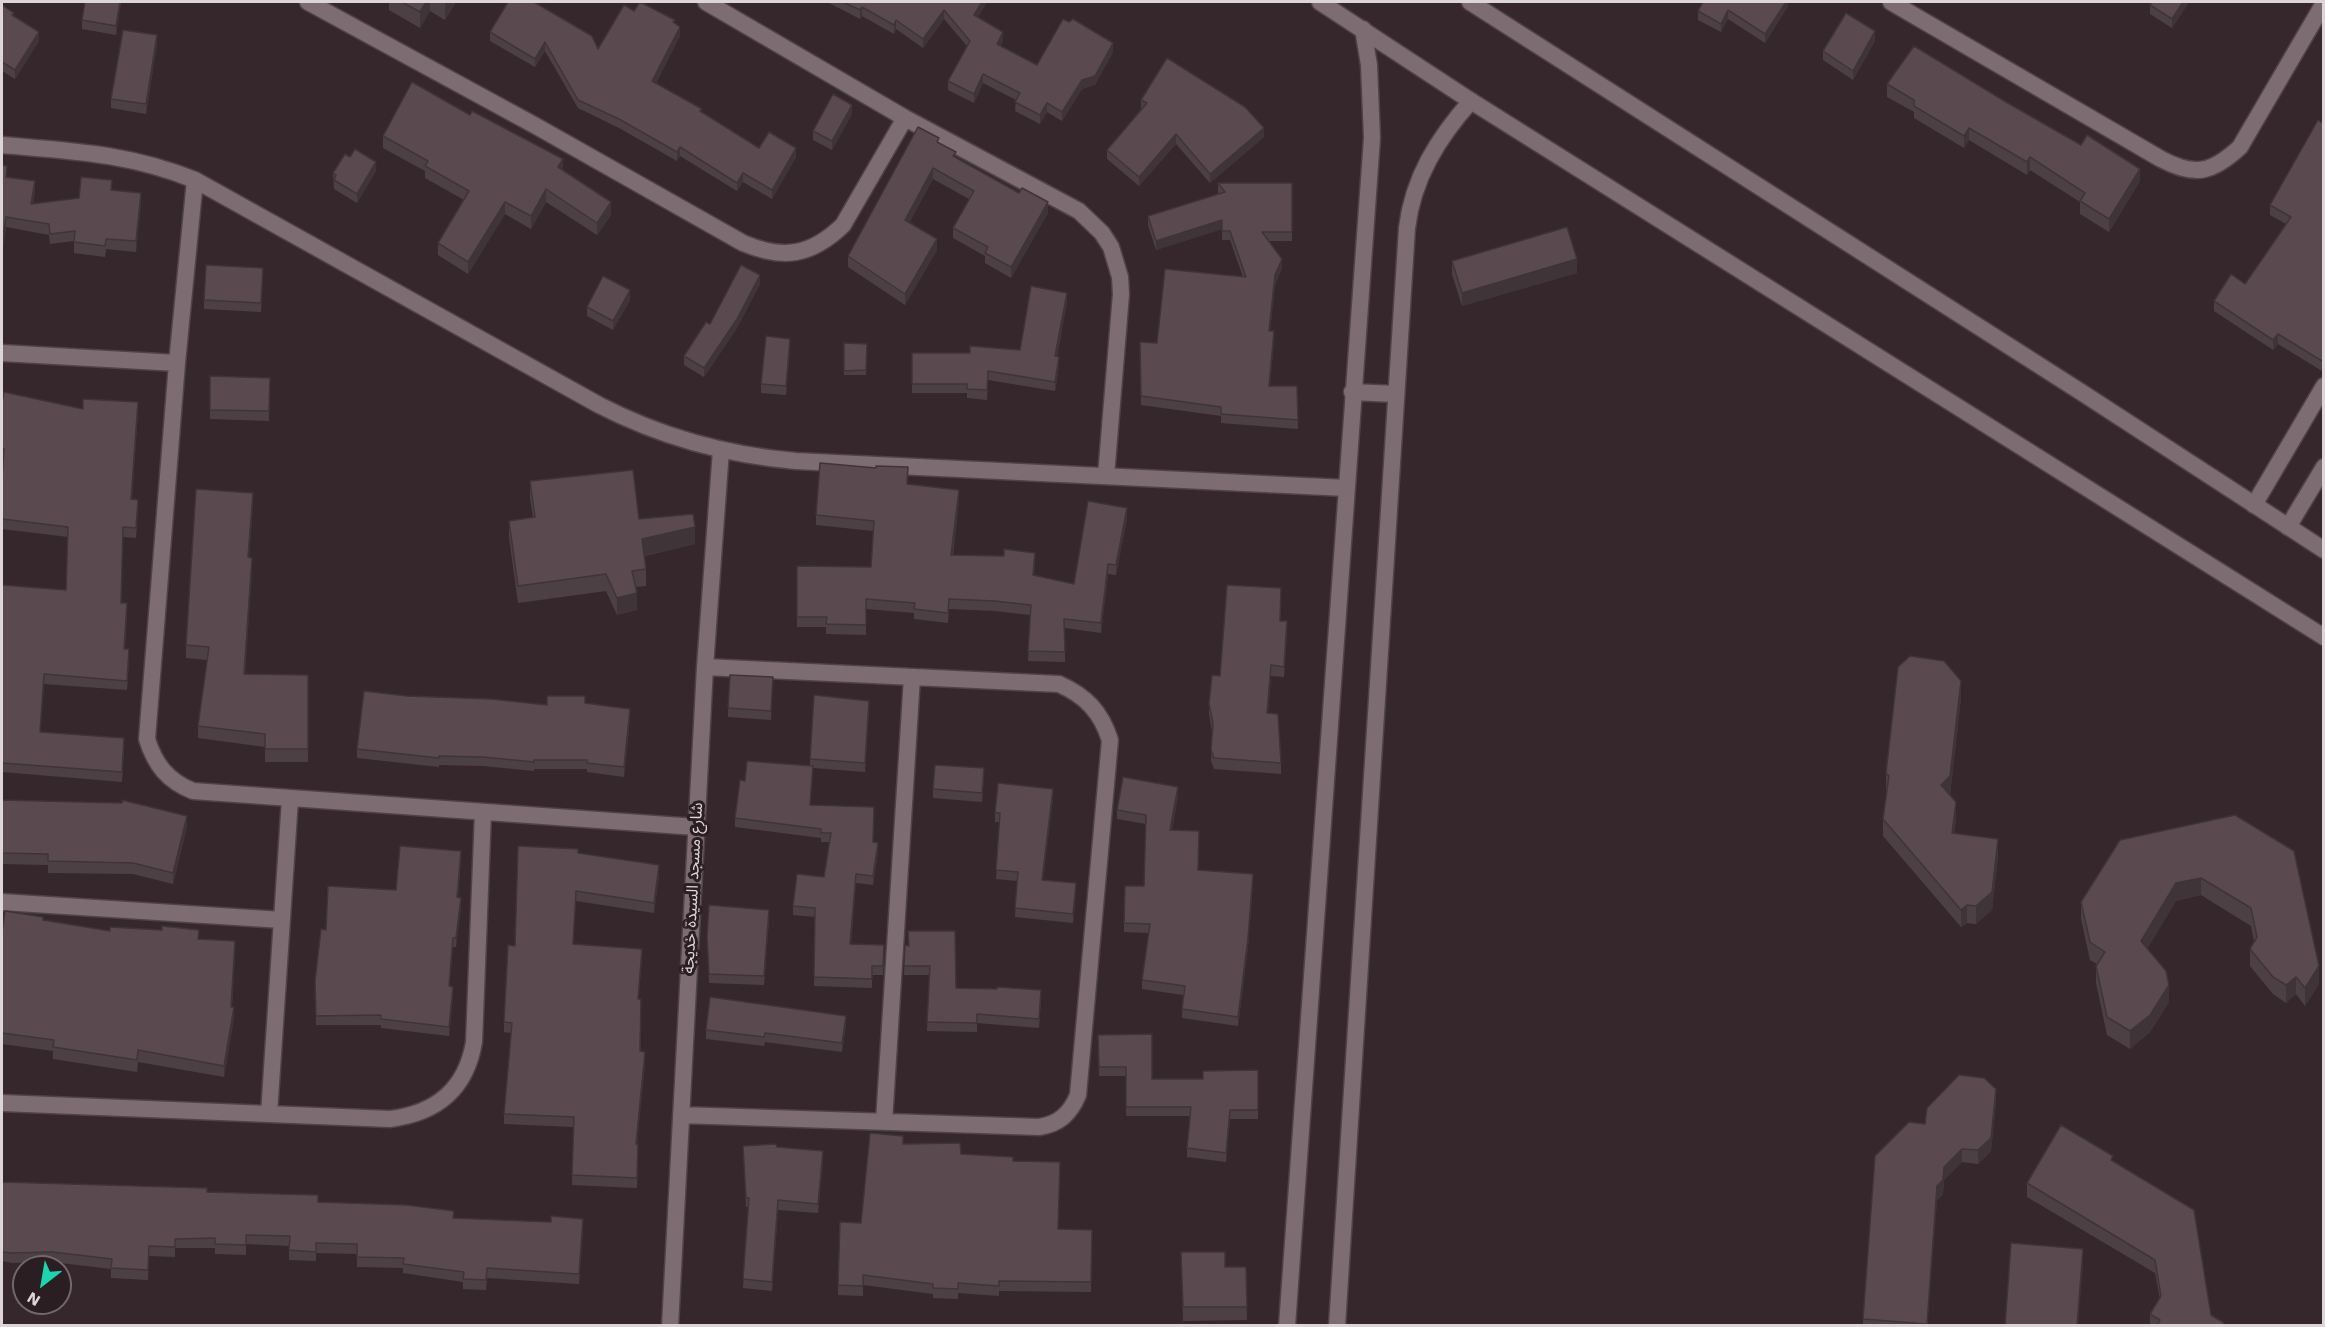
<!DOCTYPE html>
<meta charset="utf-8">
<style>
body{margin:0}
#map{position:relative;width:2325px;height:1327px;overflow:hidden;background:#36272d;font-family:"Work Sans",sans-serif}
canvas{display:block}
.frame{position:absolute;inset:0;border:3px solid #ded5d8;pointer-events:none}
.north{position:absolute;left:12px;top:1255px;width:60px;height:60px;box-sizing:border-box;background:#2b1e23;border:2px solid #73676b;border-radius:50%;rotate:211deg;font-size:16px;font-weight:700;line-height:24px;text-align:center;color:#ded5d8}
.north::after{content:'';display:block;margin:auto;width:21px;height:27px;background:#1bd5b1;clip-path:polygon(50% 0,100% 100%,50% 72%,0 100%)}
</style>
<div id="map">
<canvas width="2325" height="1327"></canvas>
<div class="frame"></div>
<div class="north">N</div>
</div>
<script>
const ctx = document.querySelector('canvas').getContext('2d');
ctx.lineJoin = 'round';
function stroke(path, color, width, dash) { ctx.strokeStyle = color; ctx.lineWidth = width; ctx.lineCap = dash ? 'butt' : 'round'; ctx.setLineDash(dash || []); ctx.stroke(path); }
function paint(path, color) { ctx.fillStyle = color; ctx.fill(path, 'evenodd'); }
function write(font, color, halo, rows, align = 'center') {
  ctx.font = font + ' "Work Sans","Noto Sans Arabic",sans-serif'; ctx.lineWidth = 6; ctx.setLineDash([]); ctx.textBaseline = 'middle'; ctx.strokeStyle = halo; ctx.fillStyle = color; for (const [text, x, y, turn = 0] of rows) {
    ctx.save(); ctx.translate(x, y); ctx.rotate((+turn || 0) * Math.PI / 180); ctx.textAlign = isNaN(turn) ? turn : align; if (halo) ctx.strokeText(text, 0, 0); ctx.fillText(text, 0, 0); ctx.restore();
  }
}
const minor = new Path2D(`
 M308,2L536,126L743,243C783,260 811,256 843,225L905,118
 M706,2L905,118L1079,211L1102,233L1111,247L1120,277L1121,294L1106,476
 M1891,2L2161,159C2195,177 2212,173 2240,147L2324,3
 M2,145C71,151 129,153 195,180L599,405C661,437 726,455 796,461L1346,488
 M195,180L177,363L147,739C155,765 168,781 193,791L696,827
 M2,353L177,363
 M1352,392L1396,394
 M2254,505L2324,386
 M2288,527L2324,467
 M2,902L282,920
 M2,1103L390,1119C437,1113 466,1089 474,1042L483,812
 M269,1114L290,799
 M681,1115L1039,1127C1059,1124 1070,1114 1078,1095L1110,740C1101,712 1086,696 1059,684L705,667
 M884,1122L912,677
 M670,1326L705,667L721,450
 M1287,1326L1372,138L1369,65L1363,29
 M1337,1326L1407,228C1413,178 1438,138 1471,101`);
const tertiary = new Path2D(`
 M1320,2L1471,101L2324,637
 M1470,2L2081,392L2324,550`);
stroke(minor, '#4f4348', 19);
stroke(tertiary, '#4f4348', 19);
stroke(minor, '#7d6c72', 16);
stroke(tertiary, '#7d6c72', 16);
paint(new Path2D(`
 M85,2H121L116,35L82,29V20Z
 M389,2H456L445,20L430,11L420,28L389,10Z
 M827,2H987L978,17L1003,41L1000,46L1037,65L1113,52L1095,85L1082,89L1062,121L1047,112L1040,124L1015,111L1016,100L983,83L974,103L948,90V81L967,46L944,19L923,48L896,29L894,34L862,16L860,19Z
 M1788,2V6L1765,43L1728,19L1721,32L1698,20V11Z
 M2189,2L2172,28L2150,14V5Z
 M2,5L39,41L15,79L2,71Z
 M634,11L675,23L680,36L656,83L759,148L796,157L772,199L743,182L737,191L680,156L677,161L619,128L578,108L545,51L535,67L490,41V32L598,49Z
 M1875,41L1853,80L1823,60V51Z
 M157,44L146,114L111,108V99Z
 M1887,84L2006,102L2140,181L2109,232L2080,214V202L2030,170L2027,175L1969,140L1964,148L1914,118V112L1887,97Z
 M1141,100L1264,137L1210,183L1176,144L1139,186L1107,159V150L1141,109Z
 M852,114L832,150L813,140V131Z
 M2324,124V368L2322,371L2278,344L2273,350L2214,311V301L2245,284L2286,224L2270,215V205Z
 M383,136L563,170L611,215L597,235L546,202L531,229L505,214L468,274L438,255V243L464,200L425,178V171L383,148Z
 M939,143L956,158L1048,213L1011,278L985,263V256L953,238V228L969,199L933,179L909,223L937,250L905,305L848,267V256Z
 M2,165L7,177L35,191L33,204L79,198L112,190L141,203L136,252L106,249L105,257L74,253V241L50,244L49,235L6,227L3,247L2,246Z
 M376,171L357,203L334,189L333,173Z
 M1218,183H1292V241H1269L1282,268L1275,285L1270,331L1274,340L1270,386H1297L1298,429L1221,423V416L1141,405L1140,342L1157,343L1243,277L1230,240H1222V229L1156,250L1148,225V216L1219,194L1218,192Z
 M1452,261L1577,273L1462,306L1452,274Z
 M263,277L261,312L204,309V300Z
 M760,284L737,328L704,377L684,365V356L710,324Z
 M630,300L613,330L587,316V307Z
 M1067,302L1057,357L1059,366L1055,391L988,380L987,400L967,398V393H912V353H970L1020,350Z
 M844,343L867,344L866,375H844Z
 M790,348L786,395L761,393V384Z
 M210,376L270,378L269,421L210,419Z
 M2,402L83,409L138,412L132,499L138,509L136,538L123,537L121,603L127,613L125,649L129,659L127,690L44,684L40,732L124,748L122,782L2,772V585L66,590L68,537L2,529V477L3,458H2Z
 M908,477V484L959,500L953,555L1035,563L1034,576L1074,584L1127,518L1116,575L1108,574L1101,633L1065,628V662L1028,661L1030,615L995,611L949,609L948,623L914,619V613L866,609V635L826,634V627H797V566L871,567L873,531L816,525V515Z
 M530,481L639,519L695,544L645,556L646,569V586L635,587L637,610L617,615L606,591L518,603L509,538V521L533,518L530,498Z
 M253,506L249,557L252,570L245,674L308,675V762H265V747L198,738V726L207,660L186,658V645Z
 M1281,621L1287,632L1284,677L1271,676L1268,713L1281,763V774L1214,769L1211,761L1212,731L1209,714V704L1220,676Z
 M773,677L771,720L728,717V708Z
 M407,696L547,705L585,703L630,718L624,777L587,772V769H534V771L483,766L439,765V767L357,758V749Z
 M1961,698L1950,795L1956,819L1954,834L1998,856L1992,910L1976,924L1967,923L1961,927L1883,836V819L1887,792L1886,791V773Z
 M869,710L865,772L813,768L810,805L874,842L878,852L873,885L856,883L851,944L884,954L883,975H872V988L814,986L815,917L793,915V906L824,877L829,842H821V838L735,827V818L745,781L810,766V759Z
 M984,777L982,802L933,798V789Z
 M1178,796L1172,830L1198,870L1253,883L1248,947L1238,1026L1182,1018L1183,995L1142,989V980L1149,933L1124,932V923L1144,886L1146,824L1117,819V810Z
 M1053,798L1043,880L1076,892L1073,923L1015,917L1017,881L996,879L1000,822H995V813Z
 M2,800L187,827L173,884L133,874L48,873V865L2,864Z
 M2235,815L2319,984L2305,1006L2296,994L2286,1003L2273,994L2250,966V949L2254,942L2251,926L2201,895L2176,901L2147,949L2169,1002L2150,1032L2130,1049L2107,1035L2096,983V966L2097,964L2090,960L2081,919V902Z
 M578,853L659,875L654,913L576,901L573,944L642,959L638,999L641,1052L645,1062L637,1144L638,1154L637,1188L572,1185L574,1127L504,1124V1114L511,1033L504,1032V1022L515,946Z
 M461,860L458,897L461,907L456,947H453L449,986L453,996L449,1036L381,1028V1025H316L315,981L326,930L396,890Z
 M769,919L764,985L709,983L707,936Z
 M43,920L110,931L199,939L235,953L232,1007L234,1018L224,1077L138,1062L137,1072L53,1059V1051L2,1044V932Z
 M905,945L956,988L1041,1000L1039,1028L977,1023V1032L927,1031L929,975H904Z
 M846,1025L842,1052L765,1042L764,1046L706,1039V1030Z
 M1098,1035L1152,1079H1203L1258,1070V1119H1230L1226,1162L1187,1157V1148L1190,1116H1126V1076H1099Z
 M1996,1102L1991,1151L1978,1164L1962,1162L1944,1180L1943,1194L1937,1200L1927,1326H1863V1319L1925,1124Z
 M903,1144L961,1154L1013,1161L1058,1229L1092,1230L1091,1292L999,1291V1296L958,1293V1299L933,1298V1294L863,1285V1296L838,1295V1285L861,1223Z
 M743,1146L777,1147L823,1161L818,1213L778,1210L772,1291L743,1288L748,1207H746Z
 M2113,1161L2211,1315L2224,1326H2150V1314L2160,1299L2155,1273L2027,1197V1183Z
 M2,1182L207,1192L318,1202L454,1218L583,1228L579,1284L487,1278L486,1290L463,1289V1282L403,1273V1268L357,1267V1254L316,1253V1261L289,1260V1246L246,1244V1255L215,1254V1248H175V1257L149,1256L148,1280L111,1278V1269L52,1262L12,1263L2,1261Z
 M1181,1252L1225,1267H1246L1247,1320L1183,1321Z`), '#4d4045');
paint(new Path2D(`
 M120,2H121L116,35V26Z
 M426,2H430V11L420,28V12Z
 M446,2H456L445,20V4Z
 M982,2H987L974,24V15Z
 M1786,2H1788V6L1765,43V34Z
 M2183,2H2189L2172,28V19Z
 M862,7V16L860,19V10Z
 M944,10V19L923,48V39Z
 M1728,10V19L1721,32V24Z
 M896,20V29L894,34V25Z
 M680,27V36L652,90V81Z
 M1875,31V41L1853,80V71Z
 M39,32V41L15,79V70Z
 M1003,32V41L997,53V44Z
 M157,35V44L146,114V104Z
 M545,42V51L535,67V59Z
 M1113,43V52L1095,85L1082,89L1062,121V112L1082,80Z
 M983,74V83L974,103V94Z
 M1047,103V112L1040,124V115Z
 M852,105V114L832,150V141Z
 M1264,128V137L1210,183V174Z
 M1969,128V140L1964,148V136Z
 M1176,134V144L1139,186V177Z
 M680,147V156L677,161V152Z
 M796,148V157L772,199V190Z
 M2030,157V170L2027,175V162Z
 M563,159V171L558,167Z
 M376,162V171L357,203V194Z
 M933,168V179L905,231V220Z
 M2140,169V181L2109,232V219Z
 M743,173V182L737,191V183Z
 M35,181V191L31,214V204Z
 M546,189V202L531,229V216Z
 M141,193V203L136,252V241Z
 M505,202V214L468,274V262Z
 M611,202V215L597,235V223Z
 M1048,202V213L1011,278V267Z
 M6,217V227L3,247V236Z
 M1222,220V229L1156,250V241Z
 M937,239V250L905,305V294Z
 M1282,259V268L1275,285L1269,340V331L1275,275Z
 M1577,259V273L1462,306V293Z
 M760,275V284L737,328L704,377V368Z
 M630,290V300L613,330V321Z
 M1067,293V302L1055,365V356Z
 M1274,331V340L1269,395V386Z
 M2278,334V344L2273,350V340Z
 M790,339V348L786,395V386Z
 M1059,357V366L1055,391V382Z
 M2324,358V368L2322,371V361Z
 M138,402V412L131,509V499Z
 M959,490V500L951,565V555Z
 M253,493V506L248,570V557Z
 M1127,508V518L1116,575V565Z
 M695,527V544L642,556V539Z
 M1035,553V563L1033,585V575Z
 M252,558V570L244,687V674Z
 M1108,564V574L1101,633V623Z
 M637,593V610L617,615V598Z
 M1287,621V632L1284,677V667Z
 M1271,665V676L1267,723V713Z
 M44,674V684L40,741V732Z
 M1961,681V698L1950,794L1941,802V785Z
 M630,709V718L624,777V767Z
 M1178,787V796L1170,839V830Z
 M1053,789V798L1042,889V880Z
 M1956,802V819L1952,851V833Z
 M187,816V827L173,884V873Z
 M1998,839V856L1992,910L1976,924V906Z
 M878,843V852L873,885V876Z
 M659,865V875L654,913V903Z
 M856,874V883L850,953V944Z
 M1253,874L1248,947L1238,1026V1017Z
 M2201,878V895L2176,901L2141,959V941L2176,883Z
 M1076,883V892L1073,923V914Z
 M461,898V907L456,947V938Z
 M1967,905V923L1961,927V910Z
 M769,910V919L764,985V976Z
 M453,938V947L449,995V986Z
 M235,941V953L231,1018V1007Z
 M642,949V959L638,1009V999Z
 M2319,966V984L2305,1006V988Z
 M2296,977V994L2286,1003V985Z
 M2169,985V1002L2150,1032L2130,1049V1031Z
 M453,987V996L449,1036V1027Z
 M234,1007V1018L224,1077V1066Z
 M846,1016V1025L842,1052V1043Z
 M645,1052V1062L636,1154V1144Z
 M1996,1089V1102L1991,1151L1978,1164V1150Z
 M1230,1110V1119L1226,1162V1153Z
 M1962,1149V1162L1944,1180L1943,1194L1937,1200L1927,1326L1937,1186L1944,1167Z
 M823,1151V1161L818,1213V1204Z
 M778,1200V1210L772,1291V1282Z
 M2083,1249V1266L2078,1326H2077Z`), '#3f3438');
const building = new Path2D(`
 M85,2H120L116,26L82,20Z
 M402,2H426L420,12Z
 M508,2H534L592,36L598,49L624,5L634,11L640,2L675,20L673,22L680,27L652,81L702,109L700,111L759,148L769,132L796,148L772,190L743,173L737,183L680,147L677,152L619,119L578,100L545,42L535,59L490,32Z
 M843,2H982L974,15L1003,32L997,44L1037,65L1063,19L1069,22L1073,19L1113,43L1095,76L1082,80L1062,112L1047,103L1040,115L1015,102L1020,93L983,74L974,94L948,81L970,41L944,10L923,39L896,20L894,25L862,7L860,10Z
 M1703,2H1786L1765,34L1728,10L1721,24L1698,11Z
 M2152,2H2183L2172,19L2150,5Z
 M2,5L14,13L12,15L39,32L15,70L2,62Z
 M1846,13L1875,31L1853,71L1823,51Z
 M123,30L157,35L146,104L111,99Z
 M1914,46L2006,102L2081,145L2087,135L2140,169L2109,219L2080,201L2085,193L2030,157L2027,162L1969,128L1964,136L1914,106V100L1887,84Z
 M1167,58L1245,107L1264,128L1210,174L1176,134L1139,177L1107,150L1147,103L1141,100Z
 M412,82L470,115L472,111L563,159L558,167L611,202L597,223L546,189L531,216L505,202L468,262L438,243L469,191L425,166L428,161L383,136Z
 M833,94L852,105L832,141L813,131Z
 M2318,120L2324,124V358L2322,361L2278,334L2273,340L2214,301L2231,274L2245,284L2291,217L2270,205Z
 M918,127L939,138L937,142L956,152L953,156L1019,193L1022,188L1048,202L1011,267L985,253L988,247L953,228L974,191L933,168L905,220L937,239L905,294L848,256Z
 M355,149L376,162L357,194L334,180L336,175L333,173L345,154L350,157Z
 M2,165L7,166L6,177L35,181L31,204L79,198L81,177L112,180L111,190L141,193L136,241L106,239L105,246L74,242L75,231L50,234L49,224L6,217L3,236H2Z
 M1218,183H1292V232H1262L1282,259L1275,275L1269,331H1274L1269,386H1297L1298,420L1221,414V407L1141,396L1140,342L1157,343L1165,269L1246,277L1230,231H1222V220L1156,241L1148,216L1225,192Z
 M1567,227L1577,259L1462,293L1452,261Z
 M206,265L263,268L261,303L204,300Z
 M741,265L760,275L737,319L704,368L684,356L706,322L710,324Z
 M603,276L630,290L613,321L587,307Z
 M1031,286L1067,293L1055,356L1059,357L1055,382L988,371L987,390L967,389V384H912V353H970V346L1020,350Z
 M766,336L790,339L786,386L761,384Z
 M844,343L867,344L866,370L844,371Z
 M210,376L270,378L269,411L210,410Z
 M4,392L83,409V399L138,402L131,499L138,500L136,528L123,527L121,603H127L124,649H129L127,681L44,674L40,732L124,738L122,772L2,763V585L66,590L68,527L2,519V477L4,449L2,448V402Z
 M820,463L876,468V466L908,467L907,484L959,490L951,555L1004,556V549L1035,553L1033,575L1074,584L1088,501L1127,508L1116,565L1108,564L1101,623L1064,619L1065,652L1028,651L1031,605L995,601L949,599L948,613L914,609L915,603L866,599V625L826,624L827,617H797V566L871,567L874,521L816,515Z
 M633,470L639,519L693,514L695,527L642,539L646,569L632,571L637,593L617,598L606,574L518,586L509,521L535,517L530,481Z
 M196,489L253,493L248,557L252,558L244,674L308,675V749H265V734L198,726L209,647L186,645Z
 M1227,585L1281,588L1280,621H1287L1284,667L1271,665L1267,713L1278,714L1281,763L1214,758L1211,750L1213,723L1209,704L1212,675L1220,676Z
 M1910,656L1944,661L1961,681L1950,776L1941,785L1956,802L1952,833L1998,839L1992,892L1976,906L1967,905L1961,910L1883,819L1889,776L1886,773L1898,667Z
 M730,675L773,677L771,711L728,708Z
 M364,691L407,696L491,699L547,705V696H585V703L630,709L624,767L587,763V760H534V762L483,757L439,756V758L357,749Z
 M814,695L869,701L865,763L810,759Z
 M747,761L813,766L810,805L874,807L873,842L878,843L873,876L856,874L850,944L884,945L883,966H872V979L814,977L815,908L793,906L797,874L824,877L831,833H821V829L735,818L740,780L745,781Z
 M935,765L984,768L982,793L933,789Z
 M1123,777L1178,787L1170,830L1199,831L1198,870L1253,874L1248,938L1238,1017L1182,1009L1185,986L1142,980L1150,924L1124,923L1125,886H1144L1146,815L1117,810Z
 M998,783L1053,789L1042,880L1076,883L1073,914L1015,908L1018,872L996,870L1000,813H995Z
 M2,800L122,803V800L187,816L173,873L133,863L48,861V854L2,853Z
 M2235,815L2294,851L2319,966L2305,988L2296,977L2286,985L2273,977L2250,949L2257,937L2251,908L2201,878L2176,883L2141,941L2166,971L2169,985L2150,1015L2130,1031L2107,1017L2096,966L2105,952L2090,942L2081,902L2120,840Z
 M400,846L461,851L457,897L461,898L456,938H453L449,986L453,987L449,1027L381,1019V1015L316,1016L315,981L321,929L326,930L328,886L396,890Z
 M518,846L578,849V853L659,865L654,903L576,891L573,944L642,949L638,999H641L640,1051L645,1052L636,1144H638L637,1178L572,1175L574,1117L504,1114L512,1023L504,1022L508,945L515,946Z
 M709,905L769,910L764,976L709,974L707,936Z
 M5,911L43,917V920L110,931V927L162,930V926L199,930L198,939L235,941L231,1007H234L224,1066L138,1050L137,1060L53,1047L54,1040L2,1033V932Z
 M908,931H955L956,988L997,989V987L1041,990L1039,1019L977,1014V1023L927,1022L930,966H904L905,945L909,946Z
 M710,997L846,1016L842,1043L765,1033L764,1037L706,1030Z
 M1152,1034V1079H1203V1071L1258,1070V1110H1230L1226,1153L1187,1148L1191,1107H1126V1067H1099L1098,1035Z
 M1959,1075L1984,1078L1996,1089L1991,1138L1978,1150L1962,1149L1944,1167L1943,1180L1937,1186L1927,1324L1863,1319L1875,1156L1909,1122L1925,1124L1927,1108Z
 M2061,1125L2113,1156L2111,1160L2194,1210L2211,1315L2224,1323L2222,1326H2157L2160,1320L2150,1314L2161,1296L2155,1260L2027,1183Z
 M870,1133L903,1136V1144L960,1143L961,1154L1013,1157V1161L1060,1162L1058,1229L1092,1230L1091,1282L999,1281V1286L958,1283V1289L933,1288V1284L863,1275V1286L838,1285L840,1222L861,1223Z
 M776,1144L777,1147L823,1151L818,1204L778,1200L772,1282L743,1279L749,1198H746L743,1146Z
 M2,1182L207,1188V1192L318,1195V1202L407,1205L454,1211L453,1218L551,1222V1216L583,1219L579,1274L487,1268L486,1280L463,1279L464,1272L403,1264L404,1258L357,1257V1244L316,1243V1252L289,1250L290,1236L246,1235V1245L215,1244V1238L175,1239V1247L149,1246L148,1270L111,1268L112,1259L52,1252L12,1253L2,1252Z
 M2011,1243L2083,1249L2077,1326H2005Z
 M1181,1252H1225V1267H1246L1247,1307H1183Z`);
paint(building, '#5a4a50');
stroke(building, '#3f3438', 1.5);
write('16px', '#ded5d8', '#2b1e23', [
 ["شارع مسجد السيدة خديجة",693,888,-87]
]);
</script>
